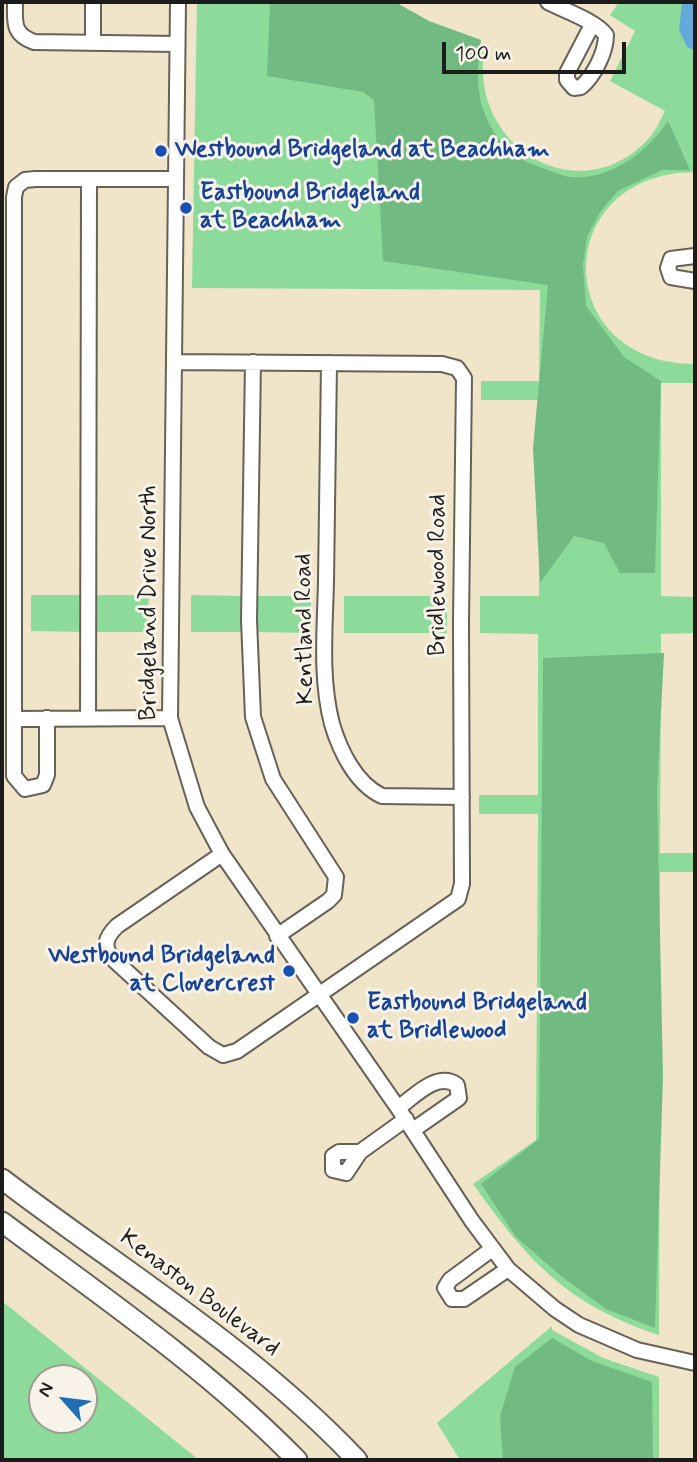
<!DOCTYPE html>
<style>
body{margin:0}
#map{position:relative;width:697px;height:1462px;overflow:hidden;background:#f0e4c9;font-family:Mynerve,sans-serif}
canvas{display:block}
.frame{position:absolute;inset:0;border:4px solid #1c1c1c;pointer-events:none}
.north{position:absolute;left:28px;top:1364px;width:70px;height:70px;box-sizing:border-box;background:#f7f3e8;border:2px solid #9f9d96;border-radius:50%;rotate:298deg;font-size:19px;font-weight:700;line-height:28px;text-align:center;color:#1c1c1c}
.north::after{content:'';display:block;margin:auto;width:24px;height:32px;background:#1f6fb2;clip-path:polygon(50% 0,100% 100%,50% 72%,0 100%)}
.scale{position:absolute;left:442px;top:42px;width:184px;height:32px;box-sizing:border-box;border:4px solid #1c1c1c;border-top:0;padding-left:9px;font-size:21px;line-height:24px;white-space:nowrap;color:#1c1c1c;-webkit-text-stroke:5px #f7f3e8;paint-order:stroke}
</style>
<div id="map">
<canvas width="697" height="1462"></canvas>
<div class="frame"></div>
<div class="north">N</div>
<div class="scale">100 m</div>
</div>
<script>
const ctx = document.querySelector('canvas').getContext('2d');
ctx.lineJoin = 'round';
function paint(path, color) { ctx.fillStyle = color; ctx.fill(path, 'evenodd'); }
function stroke(path, color, width, dash) { ctx.strokeStyle = color; ctx.lineWidth = width; ctx.lineCap = dash ? 'butt' : 'round'; ctx.setLineDash(dash || []); ctx.stroke(path); }
function write(font, color, halo, rows, align = 'center') {
  ctx.font = font + ' Mynerve,sans-serif'; ctx.lineWidth = 6; ctx.setLineDash([]); ctx.textBaseline = 'middle'; ctx.strokeStyle = halo; ctx.fillStyle = color; for (const [text, x, y, turn = 0] of rows) {
    ctx.save(); ctx.translate(x, y); ctx.rotate((+turn || 0) * Math.PI / 180); ctx.textAlign = isNaN(turn) ? turn : align; if (halo) ctx.strokeText(text, 0, 0); ctx.fillText(text, 0, 0); ctx.restore();
  }
}
paint(new Path2D(`
 M197,2H389L484,52C470,149 582,213 649,138C656,131 660,120 665,111L610,81L635,31L610,15L619,2H695V172C549,173 551,364 695,364V383H661V596L695,597V633L661,634L660,853H695V872H660L659,1335C566,1304 529,1262 473,1184L536,1140L538,814H479V795H538V634L480,633V596H539V400H481V381H539L540,290L192,288Z
 M31,595H85V632L31,631Z
 M94,595H149L146,632H93Z
 M191,595L245,596V632H191Z
 M257,596H311V633L257,632Z
 M344,596H447V633H344Z
 M2,1301L199,1460H2ZM42,1378H84V1420H42Z
 M552,1326V1330L603,1358L659,1377V1460H460L437,1423Z`), '#8cdb9a');
paint(new Path2D(`
 M270,2H395L429,21L481,40C478,65 475,90 485,114C495,141 514,159 540,167C550,170 561,176 571,177C610,181 648,151 668,121L690,170H662L618,191L600,212L587,237L583,265L586,306L624,357L661,381L655,573H620L604,543L574,536L540,583L533,448L548,285L383,261L374,100L363,92L267,76Z
 M664,653L657,792L663,1076L655,1328L606,1309L561,1276L516,1237L481,1184L539,1139L543,658Z
 M552,1338L592,1361L652,1382L653,1460H503L500,1416L515,1367Z`), '#71bb82');
paint(new Path2D(`
 M682,2H695V50L687,47L679,30Z`), '#65a9da');
const minor = new Path2D(`
 M15,2C15,22 12,34 34,42L177,44
 M178,2L170,718L197,807L222,854L398,1108L472,1221L508,1269L555,1309L579,1325L637,1350L695,1363
 M548,2C565,11 594,20 606,35C606,52 594,76 581,87L574,88L567,80V73L592,25
 M93,43V2
 M695,256L671,259L668,268L671,277L695,281
 M174,362L442,364L457,368L464,378L461,621L462,884L458,899L237,1051L223,1055L209,1047L113,959C102,946 106,937 117,926L222,854
 M253,362L249,620L253,717L273,779L336,877L334,895L328,901L277,936
 M329,363C328,436 327,508 326,581C325,628 320,678 332,724C340,751 356,784 382,796L462,797
 M88,718L89,180
 M170,718L14,719V197L16,187L25,180L35,179H175
 M14,719V776L25,789L43,785L47,775V718
 M398,1108C415,1096 437,1071 457,1085L459,1098L413,1130
 M360,1152H339L333,1156V1170L346,1173L360,1152L406,1119
 M492,1249L450,1280L445,1288L452,1299H464L508,1269`);
const major = new Path2D(`
 M2,1179C123,1271 252,1349 357,1460
 M2,1222C104,1298 208,1369 297,1460`);
stroke(minor, '#666259', 18);
stroke(major, '#666259', 23);
stroke(minor, '#fff', 14);
stroke(major, '#fff', 19);
for (const [x, y, r, color] of [
 [161,151,7,"#1a4fb4"],
 [186,208,7,"#1a4fb4"],
 [289,971,7,"#1a4fb4"],
 [353,1018,7,"#1a4fb4"]
]) { const dot = new Path2D(); dot.arc(x, y, r, 0, 2 * Math.PI); ctx.fillStyle = color; ctx.fill(dot); stroke(dot, '#f7f3e8', 2.5); }
write('bold 24px', '#164399', '#f7f3e8', [
 ["Westbound Bridgeland at Beachham",175,151],
 ["Eastbound Bridgeland",200,194],
 ["at Beachham",200,222],
 ["Westbound Bridgeland",275,957,"right"],
 ["at Clovercrest",275,985,"right"],
 ["Eastbound Bridgeland",367,1004],
 ["at Bridlewood",367,1032]
], 'left');
write('24px', '#1c1c1c', '#f7f3e8', [
 ["Bridlewood Road",439,575,-90],
 ["Bridgeland Drive North",150,603,-90],
 ["Kentland Road",306,629,-91],
 ["Kenaston Boulevard",199,1294,37]
]);
</script>
